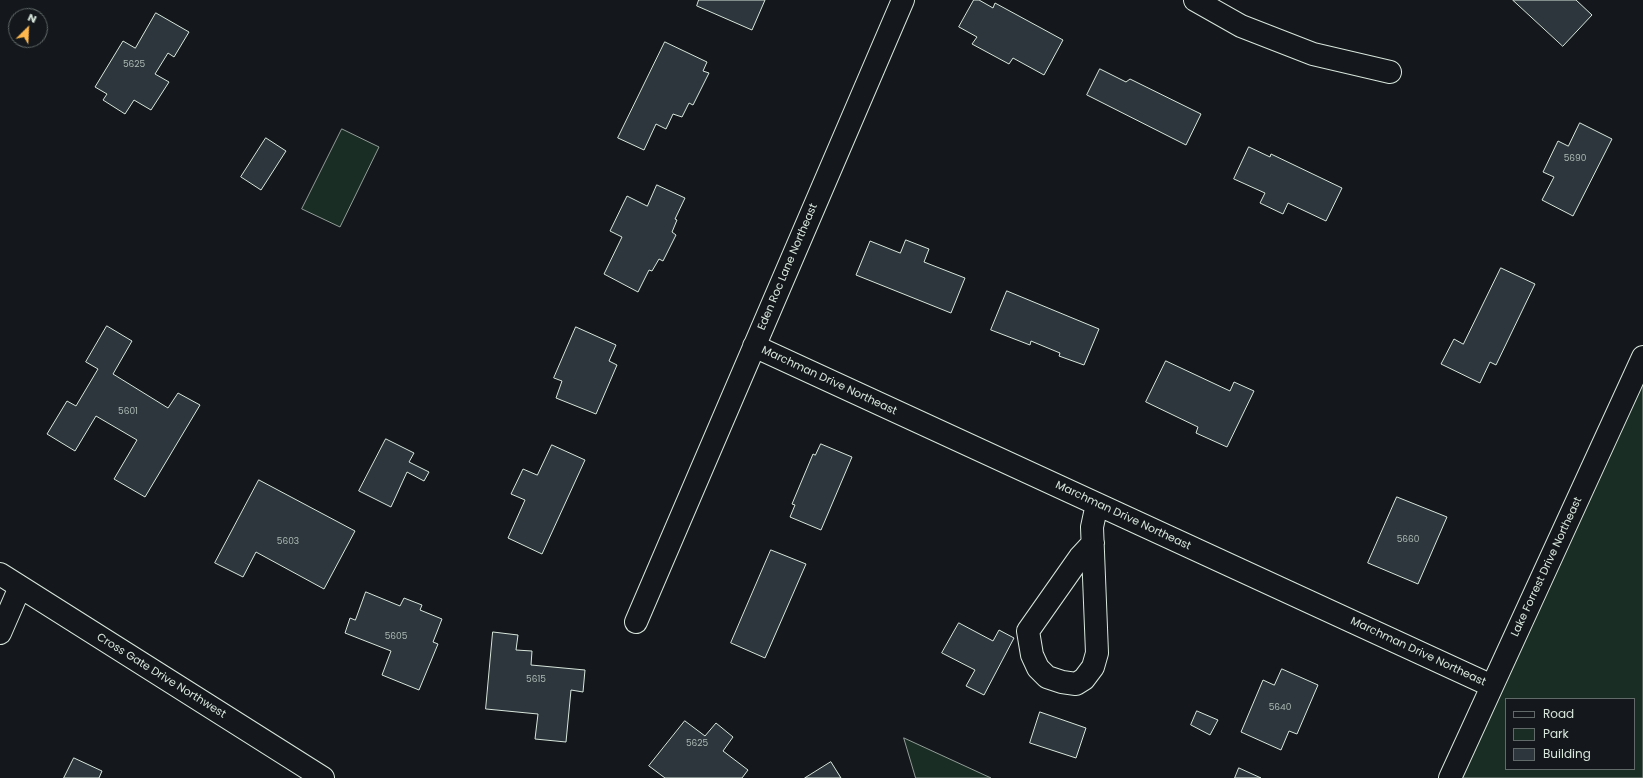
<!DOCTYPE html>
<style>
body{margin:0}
#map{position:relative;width:1643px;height:778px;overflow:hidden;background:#14181c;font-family:Poppins,sans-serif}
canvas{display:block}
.legend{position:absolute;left:1505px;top:698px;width:130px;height:72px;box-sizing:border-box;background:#14181c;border:1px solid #626a69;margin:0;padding:5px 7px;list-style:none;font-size:12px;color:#d8e6dc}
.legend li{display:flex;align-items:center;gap:8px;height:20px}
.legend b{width:20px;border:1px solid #626a69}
.north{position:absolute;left:8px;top:8px;width:40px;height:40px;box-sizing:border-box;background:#14181c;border:1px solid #626a69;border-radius:50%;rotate:24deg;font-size:11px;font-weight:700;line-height:16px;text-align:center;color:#d8e6dc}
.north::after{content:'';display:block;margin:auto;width:14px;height:18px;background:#ffb74d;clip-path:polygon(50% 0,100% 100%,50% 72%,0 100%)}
</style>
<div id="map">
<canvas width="1643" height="778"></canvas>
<ul class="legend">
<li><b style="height:5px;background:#14181c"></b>Road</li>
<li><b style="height:11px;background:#1a2d24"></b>Park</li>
<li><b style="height:11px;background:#2c363c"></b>Building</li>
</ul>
<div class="north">N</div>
</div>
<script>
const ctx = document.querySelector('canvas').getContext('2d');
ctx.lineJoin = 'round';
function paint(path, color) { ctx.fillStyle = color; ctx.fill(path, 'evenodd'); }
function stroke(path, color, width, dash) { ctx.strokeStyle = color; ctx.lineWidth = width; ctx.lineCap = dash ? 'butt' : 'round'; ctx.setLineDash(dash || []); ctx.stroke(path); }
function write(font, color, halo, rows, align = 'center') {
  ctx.font = font + ' Poppins,sans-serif'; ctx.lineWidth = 3; ctx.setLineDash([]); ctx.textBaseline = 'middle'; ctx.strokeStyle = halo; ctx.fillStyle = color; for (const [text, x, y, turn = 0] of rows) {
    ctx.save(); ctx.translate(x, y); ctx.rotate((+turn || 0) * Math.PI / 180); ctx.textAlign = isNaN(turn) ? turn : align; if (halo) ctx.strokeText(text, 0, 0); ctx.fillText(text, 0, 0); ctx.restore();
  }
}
const green = new Path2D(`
 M342,129L379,147L340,227L302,209Z
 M1643,380V778H1458ZM1506,699H1634V769H1506Z
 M904,738L991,778H916Z`);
paint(green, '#1a2d24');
stroke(green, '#939e99', 1);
const building = new Path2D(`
 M699,0H765L752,30L697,6Z
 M974,0H979L993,8L995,3L1063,40L1044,75L1013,58L1009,64L972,44L977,37L959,27Z
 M1513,0H1576L1592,15L1563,46Z
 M156,13L189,32L174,57L168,53L155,74L169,82L151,110L134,100L125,114L103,100L107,94L95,87L123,41L135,48Z
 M665,42L707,62L703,71L709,73L693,105L689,103L682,117L673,114L666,129L656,124L644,150L618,138Z
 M1100,69L1126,82L1130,79L1201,114L1186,145L1087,95Z
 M1580,123L1612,139L1573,216L1542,200L1554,177L1543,172L1558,141L1568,146Z
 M266,138L286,151L261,190L241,177Z
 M1249,147L1270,157L1271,154L1342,188L1326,221L1288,203L1283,214L1260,203L1265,193L1234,179Z
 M657,185L685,198L675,219L677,220L672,232L676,235L663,261L659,259L652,271L649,270L638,292L604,274L622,237L610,231L627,196L647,206Z
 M906,240L929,249L924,262L965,278L951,313L856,275L870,241L900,253Z
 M1501,268L1535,284L1496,365L1490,362L1480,383L1441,364L1454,339L1463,344Z
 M1007,291L1099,329L1084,365L1059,356L1060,353L1031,341L1030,345L991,330Z
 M107,326L132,341L113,374L168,408L178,393L200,405L145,497L114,479L137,440L96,416L75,451L47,434L67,401L76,406L98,369L86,362Z
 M576,327L616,345L609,361L617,365L596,414L556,398L562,381L554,378Z
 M1166,361L1230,391L1234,382L1254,391L1227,447L1196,433L1198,427L1146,402Z
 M386,439L414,453L409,462L429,472L424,481L407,472L391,507L359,491Z
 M821,444L852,457L821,530L790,517L795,505L792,504L813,454L815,455Z
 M552,445L585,460L542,554L508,538L525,500L511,494L523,469L537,475Z
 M259,480L355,531L324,589L256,552L243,577L215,563Z
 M1397,497L1447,517L1418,584L1368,563Z
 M771,550L806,564L765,658L731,643Z
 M366,592L400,606L404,598L422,605L420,610L442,619L433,642L438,644L419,690L382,675L391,651L345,633L350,618L355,620Z
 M959,623L993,641L999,630L1014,638L984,695L966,686L975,670L942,653Z
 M493,632L518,635L516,650L532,651L531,665L585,670L583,692L571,690L566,742L535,739L538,714L486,709Z
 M1282,669L1318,685L1297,734L1289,731L1281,750L1241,732L1263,680L1274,685Z
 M1197,711L1218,720L1210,735L1191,725Z
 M1040,712L1086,728L1076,758L1030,743Z
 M685,721L705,736L716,723L733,737L723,751L748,770L742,778H665L649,766Z
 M74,758L102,771L99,778H64Z
 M831,762L841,778H805Z
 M1239,768L1261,778H1235Z`);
paint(building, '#2c363c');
stroke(building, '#d8e6dc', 1);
const minor = new Path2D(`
 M1195,0L1241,26L1313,54L1390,72
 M754,346L1492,686
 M1093,543L1080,557L1028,631L1032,655L1038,668L1047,677L1062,682L1076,684L1084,679L1093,667L1097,653L1092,527L1097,504
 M0,574L323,778
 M636,622L903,0
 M0,633L20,587
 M1450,778L1643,357`);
stroke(minor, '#d8e6dc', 24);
stroke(minor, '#14181c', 22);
write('9px', '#adbab4', null, [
 ["5625",134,65],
 ["5690",1575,159],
 ["5601",128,412],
 ["5660",1408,540],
 ["5603",288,542],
 ["5605",396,637],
 ["5615",536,680],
 ["5640",1280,708],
 ["5625",697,744]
]);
write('11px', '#d8e6dc', '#14181c', [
 ["Eden Roc Lane Northeast",788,267,-67],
 ["Marchman Drive Northeast",829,381,25],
 ["Marchman Drive Northeast",1123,516,25],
 ["Lake Forrest Drive Northeast",1547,567,-65],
 ["Marchman Drive Northeast",1418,652,25],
 ["Cross Gate Drive Northwest",161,676,32]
]);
</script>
